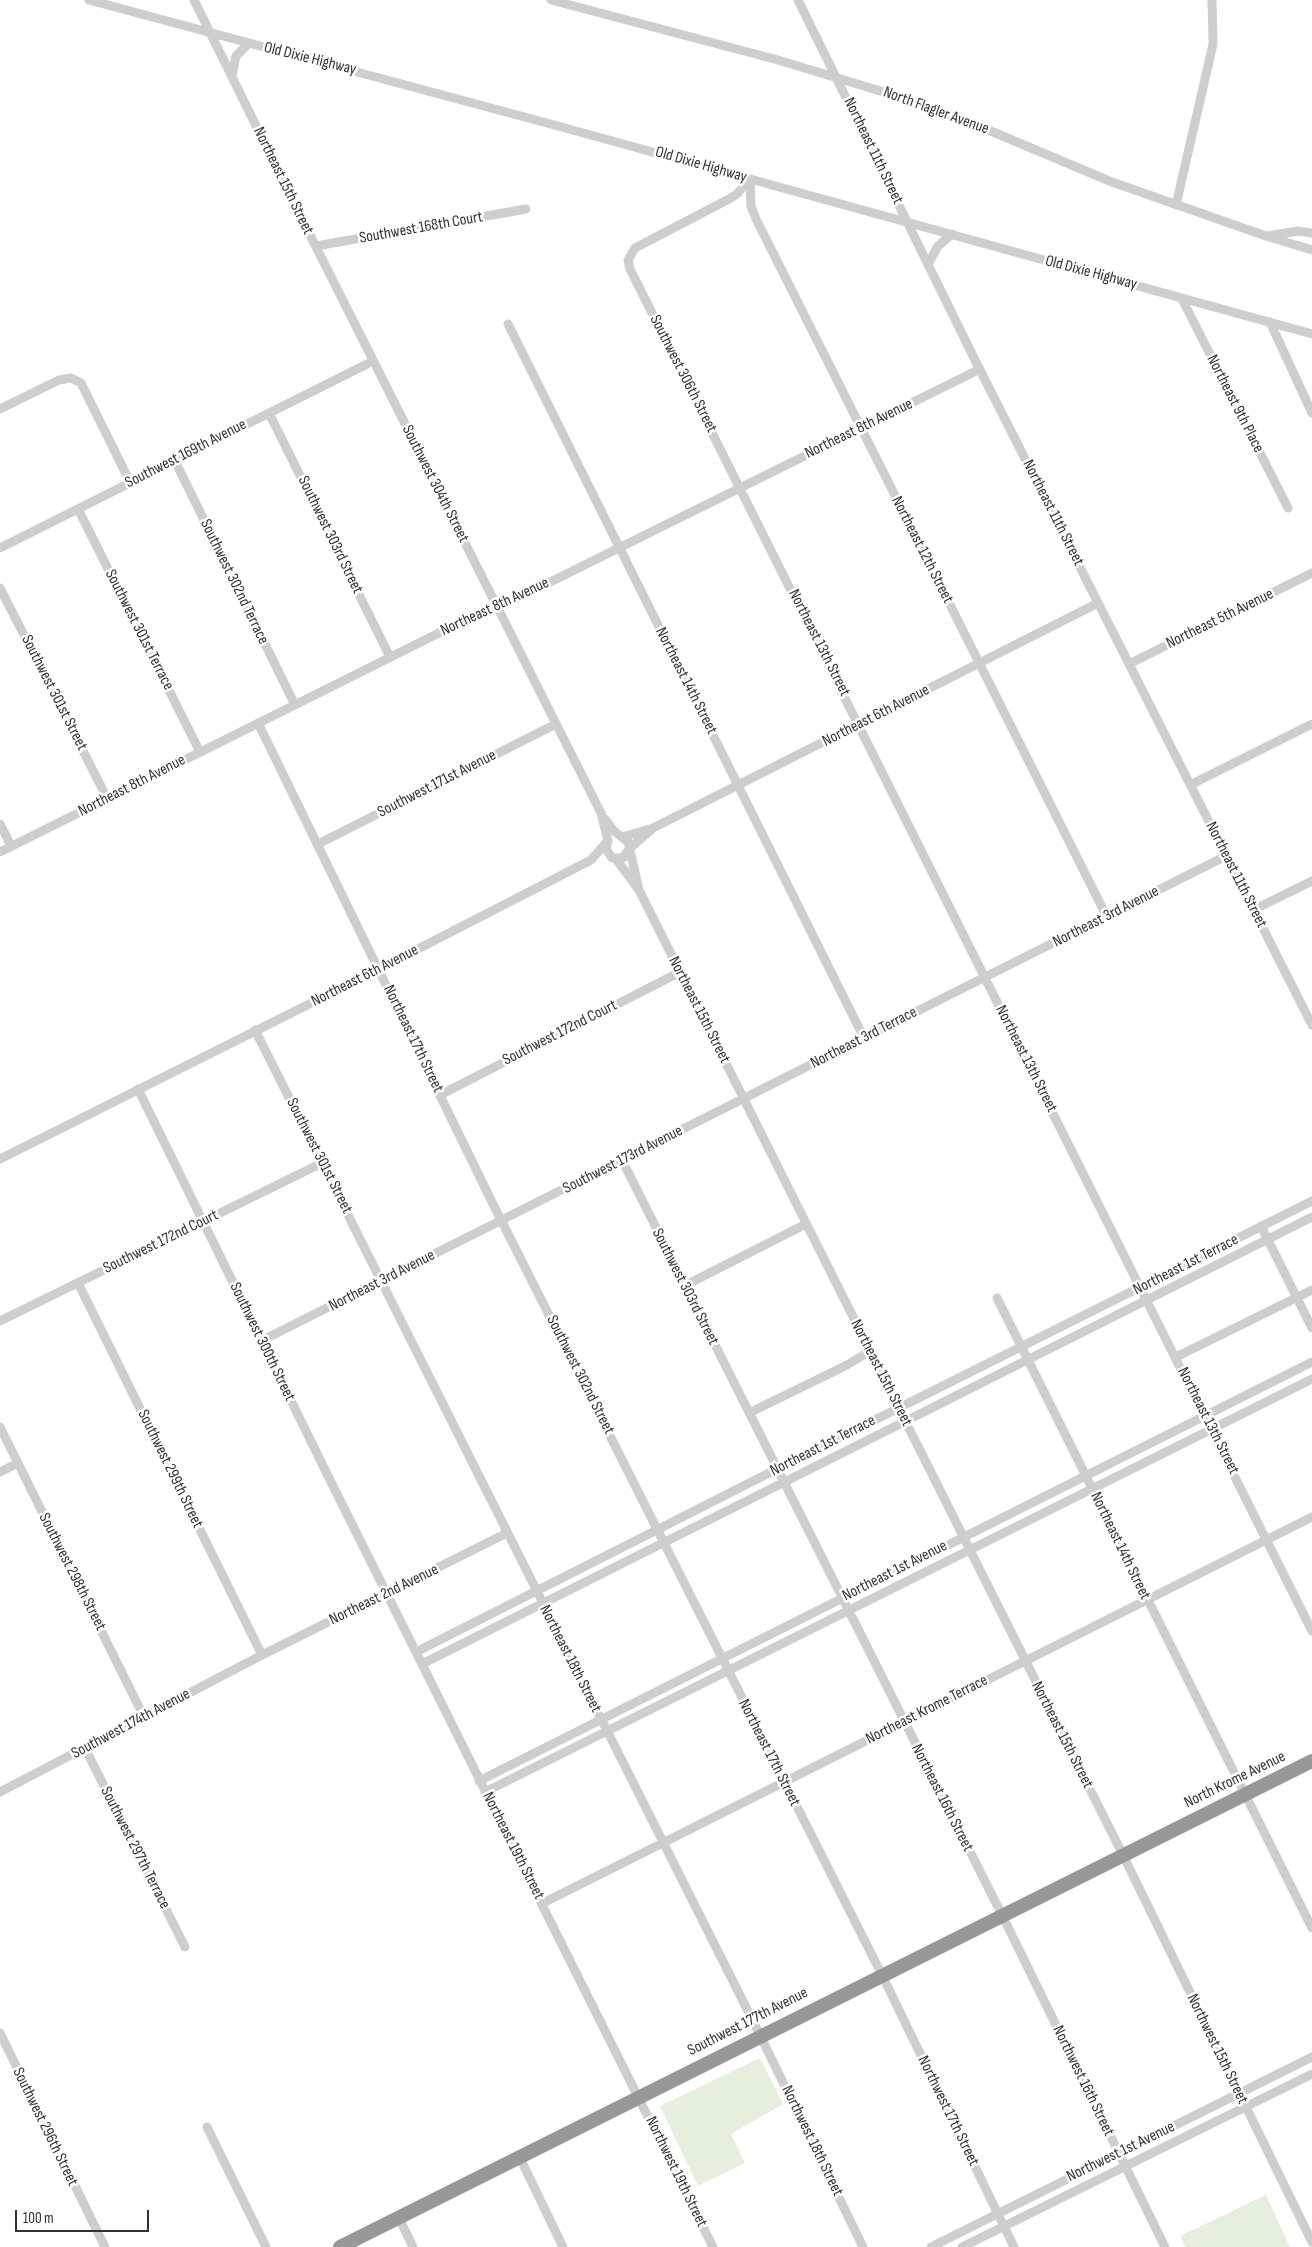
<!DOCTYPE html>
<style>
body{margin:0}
#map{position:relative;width:1312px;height:2247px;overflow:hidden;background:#fff;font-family:"Sofia Sans Condensed",sans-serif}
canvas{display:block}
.scale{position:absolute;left:15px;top:2210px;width:134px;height:22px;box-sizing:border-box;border:2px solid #313131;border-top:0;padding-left:6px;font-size:15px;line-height:18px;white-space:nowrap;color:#313131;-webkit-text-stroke:4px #fff;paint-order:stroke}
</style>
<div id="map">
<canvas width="1312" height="2247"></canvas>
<div class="scale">100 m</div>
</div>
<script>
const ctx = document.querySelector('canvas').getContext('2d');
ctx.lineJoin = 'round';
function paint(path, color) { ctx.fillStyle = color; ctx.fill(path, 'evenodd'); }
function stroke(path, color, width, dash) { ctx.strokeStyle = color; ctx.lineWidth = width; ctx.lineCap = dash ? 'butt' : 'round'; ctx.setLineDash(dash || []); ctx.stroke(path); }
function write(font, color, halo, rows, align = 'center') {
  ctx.font = font + ' "Sofia Sans Condensed",sans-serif'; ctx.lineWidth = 5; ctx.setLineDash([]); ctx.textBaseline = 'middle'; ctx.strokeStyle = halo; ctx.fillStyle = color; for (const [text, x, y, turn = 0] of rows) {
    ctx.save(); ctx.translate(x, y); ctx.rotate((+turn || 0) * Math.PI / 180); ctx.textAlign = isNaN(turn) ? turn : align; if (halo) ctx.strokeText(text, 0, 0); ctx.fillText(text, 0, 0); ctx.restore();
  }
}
paint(new Path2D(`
 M760,2058L783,2104L731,2134L745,2163L698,2186L660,2106Z
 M1266,2195L1290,2247H1185L1180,2236Z`), '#e6eede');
stroke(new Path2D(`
 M89,0L558,126L1312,334
 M194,0L308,231L601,813L608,841
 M551,0L778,60L900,97L993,132L1112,182L1266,236L1312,250
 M798,0L977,364L1312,1025
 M232,76L236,56L249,43
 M750,179L737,194L729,199L635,248L628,260L630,269L1312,1631
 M750,179L751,206L756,219L1107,917
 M1176,205L1213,44L1212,0
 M1268,236L1298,231L1312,233
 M316,246L526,209
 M928,264L938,246L952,234
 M1182,299L1288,508
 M1270,322L1312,413
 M508,324L864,1038
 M0,409L59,380L71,378L81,383L130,482
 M269,413L390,657
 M174,459L295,705
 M78,509L200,752
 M0,548L373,361
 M0,588L107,798
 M1129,664L1312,573
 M258,723L493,1204L882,1975L1014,2247
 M1190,785L1312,724
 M605,819L614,831L628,842L639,890
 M0,824L11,846
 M622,837L653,828
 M608,841L606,849L612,858H623L629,849
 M318,844L556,724
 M629,849L653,828L1098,603
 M0,852L481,612L512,601L980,369
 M616,859L639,890L1123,1855L1312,2242
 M1253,910L1312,881
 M255,1030L760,2035L863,2247
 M138,1089L329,1478L713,2247
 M440,1095L680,972
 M0,1159L379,969L591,860L606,843
 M622,1160L1002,1915L1165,2247
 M1261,1226L1312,1328
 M78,1283L262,1655
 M684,1286L806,1224
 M997,1298L1312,1928
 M0,1321L322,1163
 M261,1341L1226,856
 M1176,1357L1312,1290
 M749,1413L847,1365L870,1351
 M0,1427L144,1717
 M0,1472L18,1463
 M416,1652L777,1469L1312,1201
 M422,1664L1312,1217
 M85,1748L185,1947
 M479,1781L1312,1362
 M0,1792L262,1655L507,1533
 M485,1792L1312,1379
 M543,1903L1312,1517
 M0,2033L105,2247
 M207,2127L266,2247
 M520,2158L563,2247
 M399,2218L413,2247
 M931,2247L1312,2057
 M962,2247L1312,2074`), '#cecece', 9);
stroke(new Path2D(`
 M340,2247L1312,1761`), '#989898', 14);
write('16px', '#313131', '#fff', [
 ["Old Dixie Highway",310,59,14],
 ["North Flagler Avenue",936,111,20],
 ["Northeast 11th Street",873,151,64],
 ["Old Dixie Highway",701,165,16],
 ["Northeast 15th Street",283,181,64],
 ["Southwest 168th Court",421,228,-10],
 ["Old Dixie Highway",1091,273,15],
 ["Southwest 306th Street",683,374,63],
 ["Northeast 9th Place",1235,404,63],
 ["Northeast 8th Avenue",859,429,-26],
 ["Southwest 169th Avenue",186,454,-27],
 ["Southwest 304th Street",435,484,63],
 ["Northeast 11th Street",1053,513,63],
 ["Southwest 303rd Street",330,535,64],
 ["Northeast 12th Street",922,550,63],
 ["Southwest 302nd Terrace",234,582,64],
 ["Northeast 8th Avenue",495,607,-25],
 ["Northeast 5th Avenue",1220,619,-26],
 ["Southwest 301st Terrace",139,630,63],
 ["Northeast 13th Street",819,643,63],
 ["Northeast 14th Street",686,681,63],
 ["Southwest 301st Street",54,693,63],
 ["Northeast 6th Avenue",876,716,-27],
 ["Southwest 171st Avenue",437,784,-27],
 ["Northeast 8th Avenue",132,786,-27],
 ["Northeast 11th Street",1236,875,63],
 ["Northeast 3rd Avenue",1106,917,-27],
 ["Northeast 6th Avenue",365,976,-27],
 ["Northeast 15th Street",699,1010,63],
 ["Southwest 172nd Court",560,1033,-27],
 ["Northeast 3rd Terrace",864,1038,-27],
 ["Northeast 17th Street",413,1039,64],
 ["Northeast 13th Street",1026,1059,63],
 ["Southwest 301st Street",319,1156,63],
 ["Southwest 173rd Avenue",623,1160,-27],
 ["Southwest 172nd Court",161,1242,-26],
 ["Northeast 1st Terrace",1186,1265,-27],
 ["Northeast 3rd Avenue",382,1281,-27],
 ["Southwest 303rd Street",685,1287,63],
 ["Southwest 300th Street",262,1342,64],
 ["Northeast 15th Street",881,1373,63],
 ["Southwest 302nd Street",580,1375,63],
 ["Northeast 13th Street",1208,1421,63],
 ["Northeast 1st Terrace",823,1446,-27],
 ["Southwest 299th Street",170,1469,64],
 ["Northeast 14th Street",1120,1546,64],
 ["Northeast 1st Avenue",895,1571,-27],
 ["Southwest 298th Street",72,1572,63],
 ["Northeast 2nd Avenue",384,1595,-26],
 ["Northeast 18th Street",570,1659,63],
 ["Northeast Krome Terrace",927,1710,-27],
 ["Southwest 174th Avenue",131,1724,-28],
 ["Northeast 15th Street",1062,1735,63],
 ["Northeast 17th Street",769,1753,63],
 ["North Krome Avenue",1235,1780,-26],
 ["Northeast 16th Street",942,1798,63],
 ["Northeast 19th Street",513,1846,63],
 ["Southwest 297th Terrace",135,1848,63],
 ["Southwest 177th Avenue",748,2022,-27],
 ["Northwest 15th Street",1217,2049,64],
 ["Northwest 16th Street",1083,2081,64],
 ["Northwest 17th Street",948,2111,64],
 ["Southwest 296th Street",45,2127,64],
 ["Northwest 18th Street",812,2141,64],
 ["Northwest 1st Avenue",1121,2152,-26],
 ["Northwest 19th Street",676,2172,64]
]);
</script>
